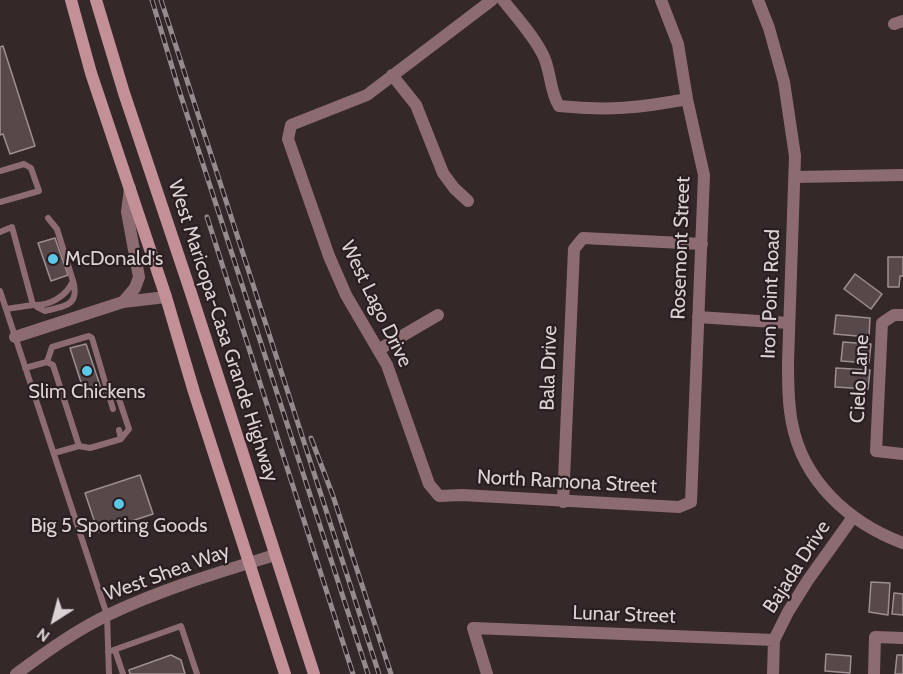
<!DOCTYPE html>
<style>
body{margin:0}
#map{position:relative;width:903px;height:674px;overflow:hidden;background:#352829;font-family:Cabin,sans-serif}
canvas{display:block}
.north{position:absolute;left:24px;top:590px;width:60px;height:60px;-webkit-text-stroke:4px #2b1e20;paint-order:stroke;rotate:216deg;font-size:16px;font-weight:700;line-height:24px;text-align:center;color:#dad2d3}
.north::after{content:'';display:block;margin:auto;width:21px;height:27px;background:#dad2d3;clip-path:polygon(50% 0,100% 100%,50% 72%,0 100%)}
</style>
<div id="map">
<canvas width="903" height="674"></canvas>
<div class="north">N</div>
</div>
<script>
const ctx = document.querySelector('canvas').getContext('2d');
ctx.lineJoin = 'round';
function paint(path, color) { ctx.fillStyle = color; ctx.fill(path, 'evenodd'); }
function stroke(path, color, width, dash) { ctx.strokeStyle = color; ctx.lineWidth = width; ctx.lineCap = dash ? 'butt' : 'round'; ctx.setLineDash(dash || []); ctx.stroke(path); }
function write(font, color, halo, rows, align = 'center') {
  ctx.font = font + ' Cabin,sans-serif'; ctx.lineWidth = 4.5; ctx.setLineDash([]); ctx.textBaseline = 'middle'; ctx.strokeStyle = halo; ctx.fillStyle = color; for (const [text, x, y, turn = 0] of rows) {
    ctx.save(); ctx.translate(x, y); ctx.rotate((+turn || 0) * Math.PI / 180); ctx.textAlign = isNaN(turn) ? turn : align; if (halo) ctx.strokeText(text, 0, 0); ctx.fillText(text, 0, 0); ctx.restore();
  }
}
const building = new Path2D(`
 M3,46L35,146L10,154L3,134L0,135V47Z
 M55,238L68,275L51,281L38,243Z
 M888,257H903V276H900L899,287H888Z
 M855,274L882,294L871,309L844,289Z
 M836,315L870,318L869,337L834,334Z
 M843,342L871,344L869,363L841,361Z
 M86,344L103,394L86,398L70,348Z
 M836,368L870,370L868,389L835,387Z
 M140,475L153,514L98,532L85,493Z
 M871,582L890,583L888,615L869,612Z
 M894,593L903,594V615L892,614Z
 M826,654L851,656L850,673L825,671Z
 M171,655L181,660L185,674H130L129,670Z
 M897,655H903V674H895Z`);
paint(building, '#57484a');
stroke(building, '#9f8e90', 1.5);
stroke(new Path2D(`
 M0,171L24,164L31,168L39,191L0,202
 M0,232L12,227L33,305L6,309
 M0,291L107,615L109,674
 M33,305C49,306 66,297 73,281L57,229L48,218
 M37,307L45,311C65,306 80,306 73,280
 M47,362L52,347L89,336L92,338L113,409
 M25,368L47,362L53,365L79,446L54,453
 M107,388L119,399L129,429L121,439
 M79,446L90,448L121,439L119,430
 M115,650L123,674
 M108,652L181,626L197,674`), '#8c6c71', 6);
stroke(new Path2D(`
 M492,0L367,95L291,125L288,139L329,256L346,295L387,365L429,484L439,496L462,495L679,507L691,502L704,175L687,99L678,44L661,0
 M503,0C517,18 535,37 544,57C551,73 550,92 559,106C607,111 640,108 687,99
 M758,0L769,28L784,82L795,156L788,362C788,383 788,403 792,423C803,481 849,523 903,543
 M894,24L903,21
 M392,75L416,105L443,173L454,188L468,201
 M795,177L903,175
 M123,302L135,288L139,277L127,212L130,188
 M903,315H894L882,323L876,451L903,454
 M698,317L789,323
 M15,337L123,302L166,297
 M378,350L438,315
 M563,502L574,249L583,238L702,244
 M16,674C46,652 76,630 110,614C162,589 220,572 275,555
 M487,674L473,628L774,640
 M773,674L774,640L788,612L808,580L853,517
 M874,674L875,637L903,638`), '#8c6c71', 12);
stroke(new Path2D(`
 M71,0L91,73L166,297L194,392L285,674
 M96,0L124,93L190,290L314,674`), '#c39098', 12);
const rail = new Path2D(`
 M152,0L179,90L368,674
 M161,0L379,674
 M207,217L353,674
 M311,438L333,496L391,674`);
stroke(rail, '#958b8c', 5);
stroke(rail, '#2b1e20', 3, [9]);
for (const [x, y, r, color] of [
 [53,259,6,"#5ac8e6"],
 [87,371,6,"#5ac8e6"],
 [119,504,6,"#5ac8e6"]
]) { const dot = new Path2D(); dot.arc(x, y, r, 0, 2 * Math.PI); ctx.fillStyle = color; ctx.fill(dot); stroke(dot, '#2b1e20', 2); }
write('20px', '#dad2d3', '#2b1e20', [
 ["Rosemont Street",681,248,-88],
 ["Iron Point Road",771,294,-88],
 ["West Lago Drive",376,304,64],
 ["West Maricopa-Casa Grande Highway",223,331,72],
 ["Bala Drive",549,368,-88],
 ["Cielo Lane",860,379,-87],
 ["North Ramona Street",567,482,3],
 ["Bajada Drive",797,567,-57],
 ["West Shea Way",167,573,-20],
 ["Lunar Street",624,615,2]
]);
write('20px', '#dad2d3', '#2b1e20', [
 ["McDonald's",65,259,"left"],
 ["Slim Chickens",87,392],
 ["Big 5 Sporting Goods",119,526]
]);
</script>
